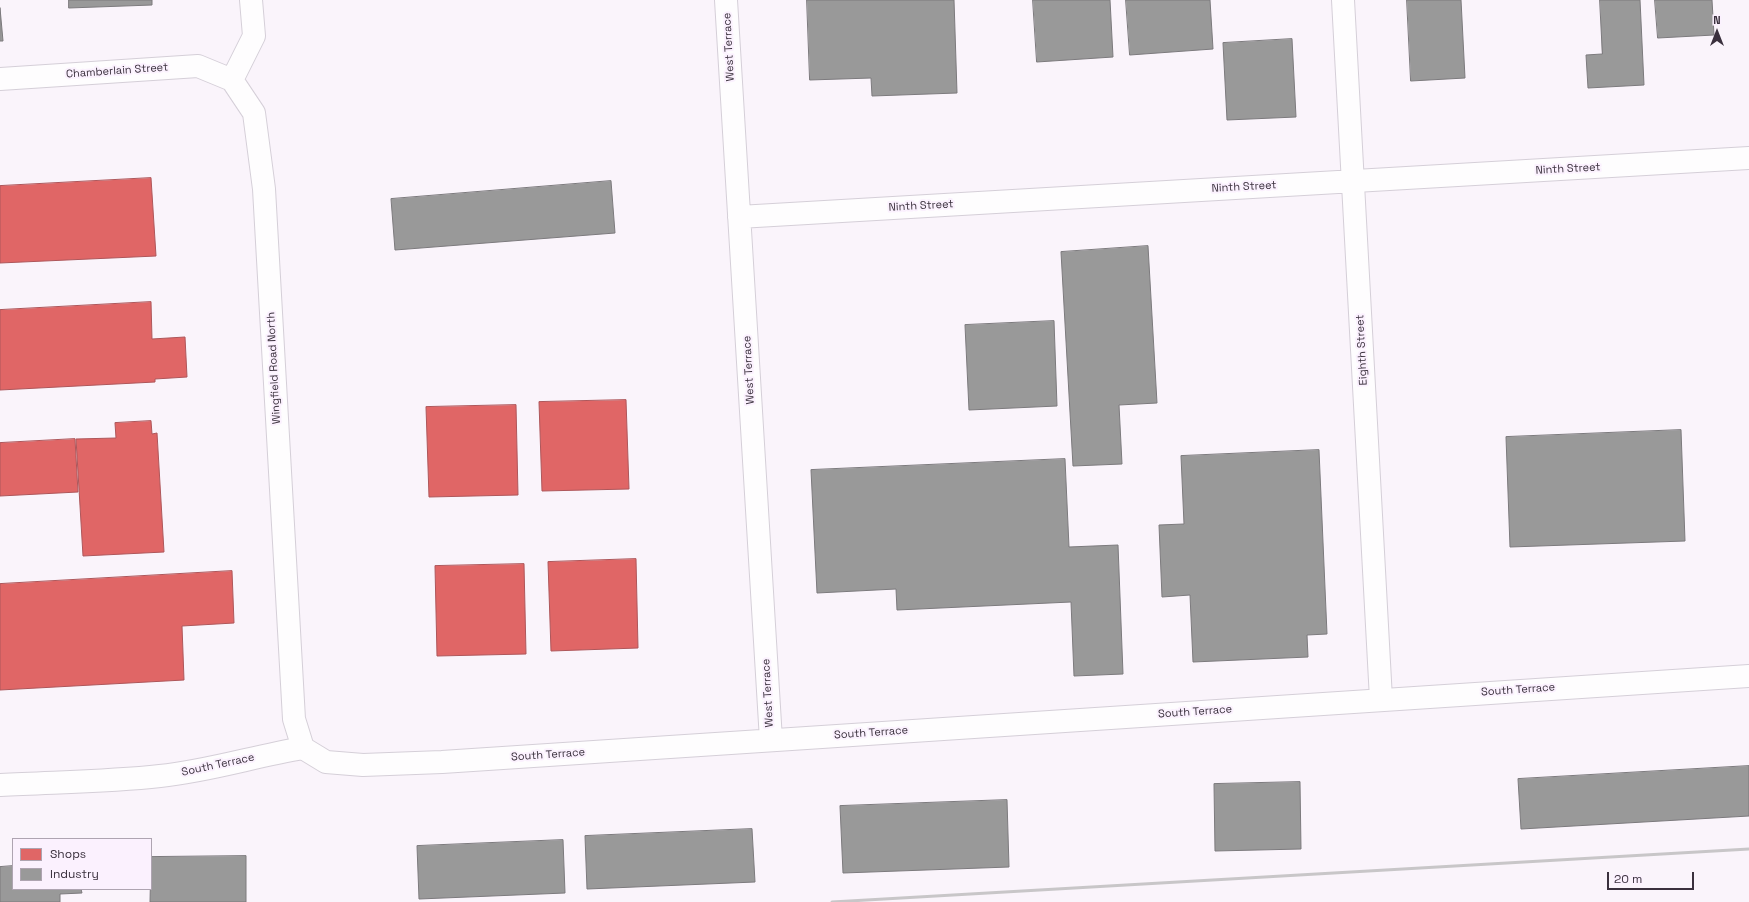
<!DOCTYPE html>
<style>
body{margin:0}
#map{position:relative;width:1749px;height:902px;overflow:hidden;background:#faf4fb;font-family:"Space Grotesk",sans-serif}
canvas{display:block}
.legend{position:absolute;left:12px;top:838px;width:140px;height:52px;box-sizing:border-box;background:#fbf1fe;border:1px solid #aea4b1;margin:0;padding:5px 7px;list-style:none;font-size:12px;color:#3a303d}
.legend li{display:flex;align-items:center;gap:8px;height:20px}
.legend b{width:20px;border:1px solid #aea4b1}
.north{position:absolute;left:1697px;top:12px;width:40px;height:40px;-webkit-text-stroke:3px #fbf1fe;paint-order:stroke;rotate:0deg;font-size:11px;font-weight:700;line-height:16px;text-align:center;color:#3a303d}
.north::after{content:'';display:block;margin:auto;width:14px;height:18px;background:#3a303d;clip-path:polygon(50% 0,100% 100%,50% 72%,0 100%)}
.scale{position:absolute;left:1607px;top:872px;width:87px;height:18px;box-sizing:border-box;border:2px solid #3a303d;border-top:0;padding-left:5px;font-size:12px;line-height:14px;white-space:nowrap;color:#3a303d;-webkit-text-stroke:3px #fbf1fe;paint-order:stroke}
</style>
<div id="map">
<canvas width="1749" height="902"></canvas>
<ul class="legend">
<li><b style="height:11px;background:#e06666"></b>Shops</li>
<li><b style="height:11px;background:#999"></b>Industry</li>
</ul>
<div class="north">N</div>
<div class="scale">20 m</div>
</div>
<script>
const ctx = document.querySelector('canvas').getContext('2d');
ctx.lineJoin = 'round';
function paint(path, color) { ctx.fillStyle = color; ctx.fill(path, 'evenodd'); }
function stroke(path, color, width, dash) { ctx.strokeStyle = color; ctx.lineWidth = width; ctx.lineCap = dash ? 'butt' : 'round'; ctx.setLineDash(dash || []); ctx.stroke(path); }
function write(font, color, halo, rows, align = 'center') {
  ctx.font = font + ' "Space Grotesk",sans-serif'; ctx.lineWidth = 4; ctx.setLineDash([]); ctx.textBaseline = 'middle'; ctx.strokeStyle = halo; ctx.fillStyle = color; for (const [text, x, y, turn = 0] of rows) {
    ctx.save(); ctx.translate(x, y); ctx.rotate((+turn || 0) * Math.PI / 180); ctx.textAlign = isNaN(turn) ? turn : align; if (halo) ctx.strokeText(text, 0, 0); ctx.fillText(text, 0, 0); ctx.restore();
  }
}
const shops = new Path2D(`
 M151,178L156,256L0,263V186Z
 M151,302L152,339L185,337L187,377L155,379V382L0,390V310Z
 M626,400L629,489L542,491L539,402Z
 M516,405L518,495L429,497L426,407Z
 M151,421L152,434L157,433L164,552L83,556L76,439L116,438L115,423Z
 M75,439L78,492L0,496V443Z
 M636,559L638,648L551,651L548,562Z
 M524,564L526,654L437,656L435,566Z
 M232,571L234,623L182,626L184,680L0,690V584Z`);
paint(shops, '#e06666');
stroke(shops, '#ae565a', 1);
const industry = new Path2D(`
 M69,0H152V5L69,8Z
 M807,0H954L957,93L872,96L871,78L810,80Z
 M1033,0H1110L1113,57L1037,62Z
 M1126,0H1210L1213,49L1130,55Z
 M1407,0H1461L1465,78L1411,81Z
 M1600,0H1640L1644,85L1588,88L1586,55L1602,54Z
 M1655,0H1712L1714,35L1658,38Z
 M0,8L3,41H0Z
 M1292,39L1296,117L1227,120L1223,43Z
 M611,181L615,233L395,250L391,199Z
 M1148,246L1157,403L1119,405L1122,464L1073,466L1061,252Z
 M1054,321L1057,406L969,410L965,325Z
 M1681,430L1685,541L1510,547L1506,437Z
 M1319,450L1327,634L1307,635L1308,657L1193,662L1190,595L1162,597L1159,525L1184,524L1181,456Z
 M1065,459L1069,547L1118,545L1123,674L1074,676L1071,602L897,610L896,589L817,593L811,470Z
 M1749,766V816L1521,829L1518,779Z
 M1300,782L1301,849L1215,851L1214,784Z
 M1007,800L1009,867L843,873L840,806Z
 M752,829L755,882L587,889L585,836Z
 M563,840L565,893L419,899L417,846Z
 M246,856V902H150L151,857Z
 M13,866V889H81L82,893L60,894V902H0V867Z`);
paint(industry, '#999');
stroke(industry, '#7c7a7d', 1);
const minor = new Path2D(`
 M251,0L254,36L232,80L254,113L264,189L294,719L303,748
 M726,0L771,740
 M1343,0L1381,699
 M0,79L198,66L232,80
 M739,217L1749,158
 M0,785C53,782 107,782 160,776C209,771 255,756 303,748L326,762L363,765L442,762L1749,676`);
stroke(minor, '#d5cfd8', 24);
stroke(minor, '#fefdfe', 22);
stroke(new Path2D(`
 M832,902L1749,849`), '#c8c6c8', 3);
write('11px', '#3a303d', '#fbf1fe', [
 ["West Terrace",729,47,-93],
 ["Chamberlain Street",117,71,-4],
 ["Ninth Street",1568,169,-3],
 ["Ninth Street",1244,187,-3],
 ["Ninth Street",921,206,-3],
 ["Eighth Street",1362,350,-93],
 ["Wingfield Road North",274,368,-93],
 ["West Terrace",749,370,-93],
 ["South Terrace",1518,690,-4],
 ["West Terrace",768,693,-93],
 ["South Terrace",1195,712,-4],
 ["South Terrace",871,733,-4],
 ["South Terrace",548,755,-4],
 ["South Terrace",218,765,-12]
]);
</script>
